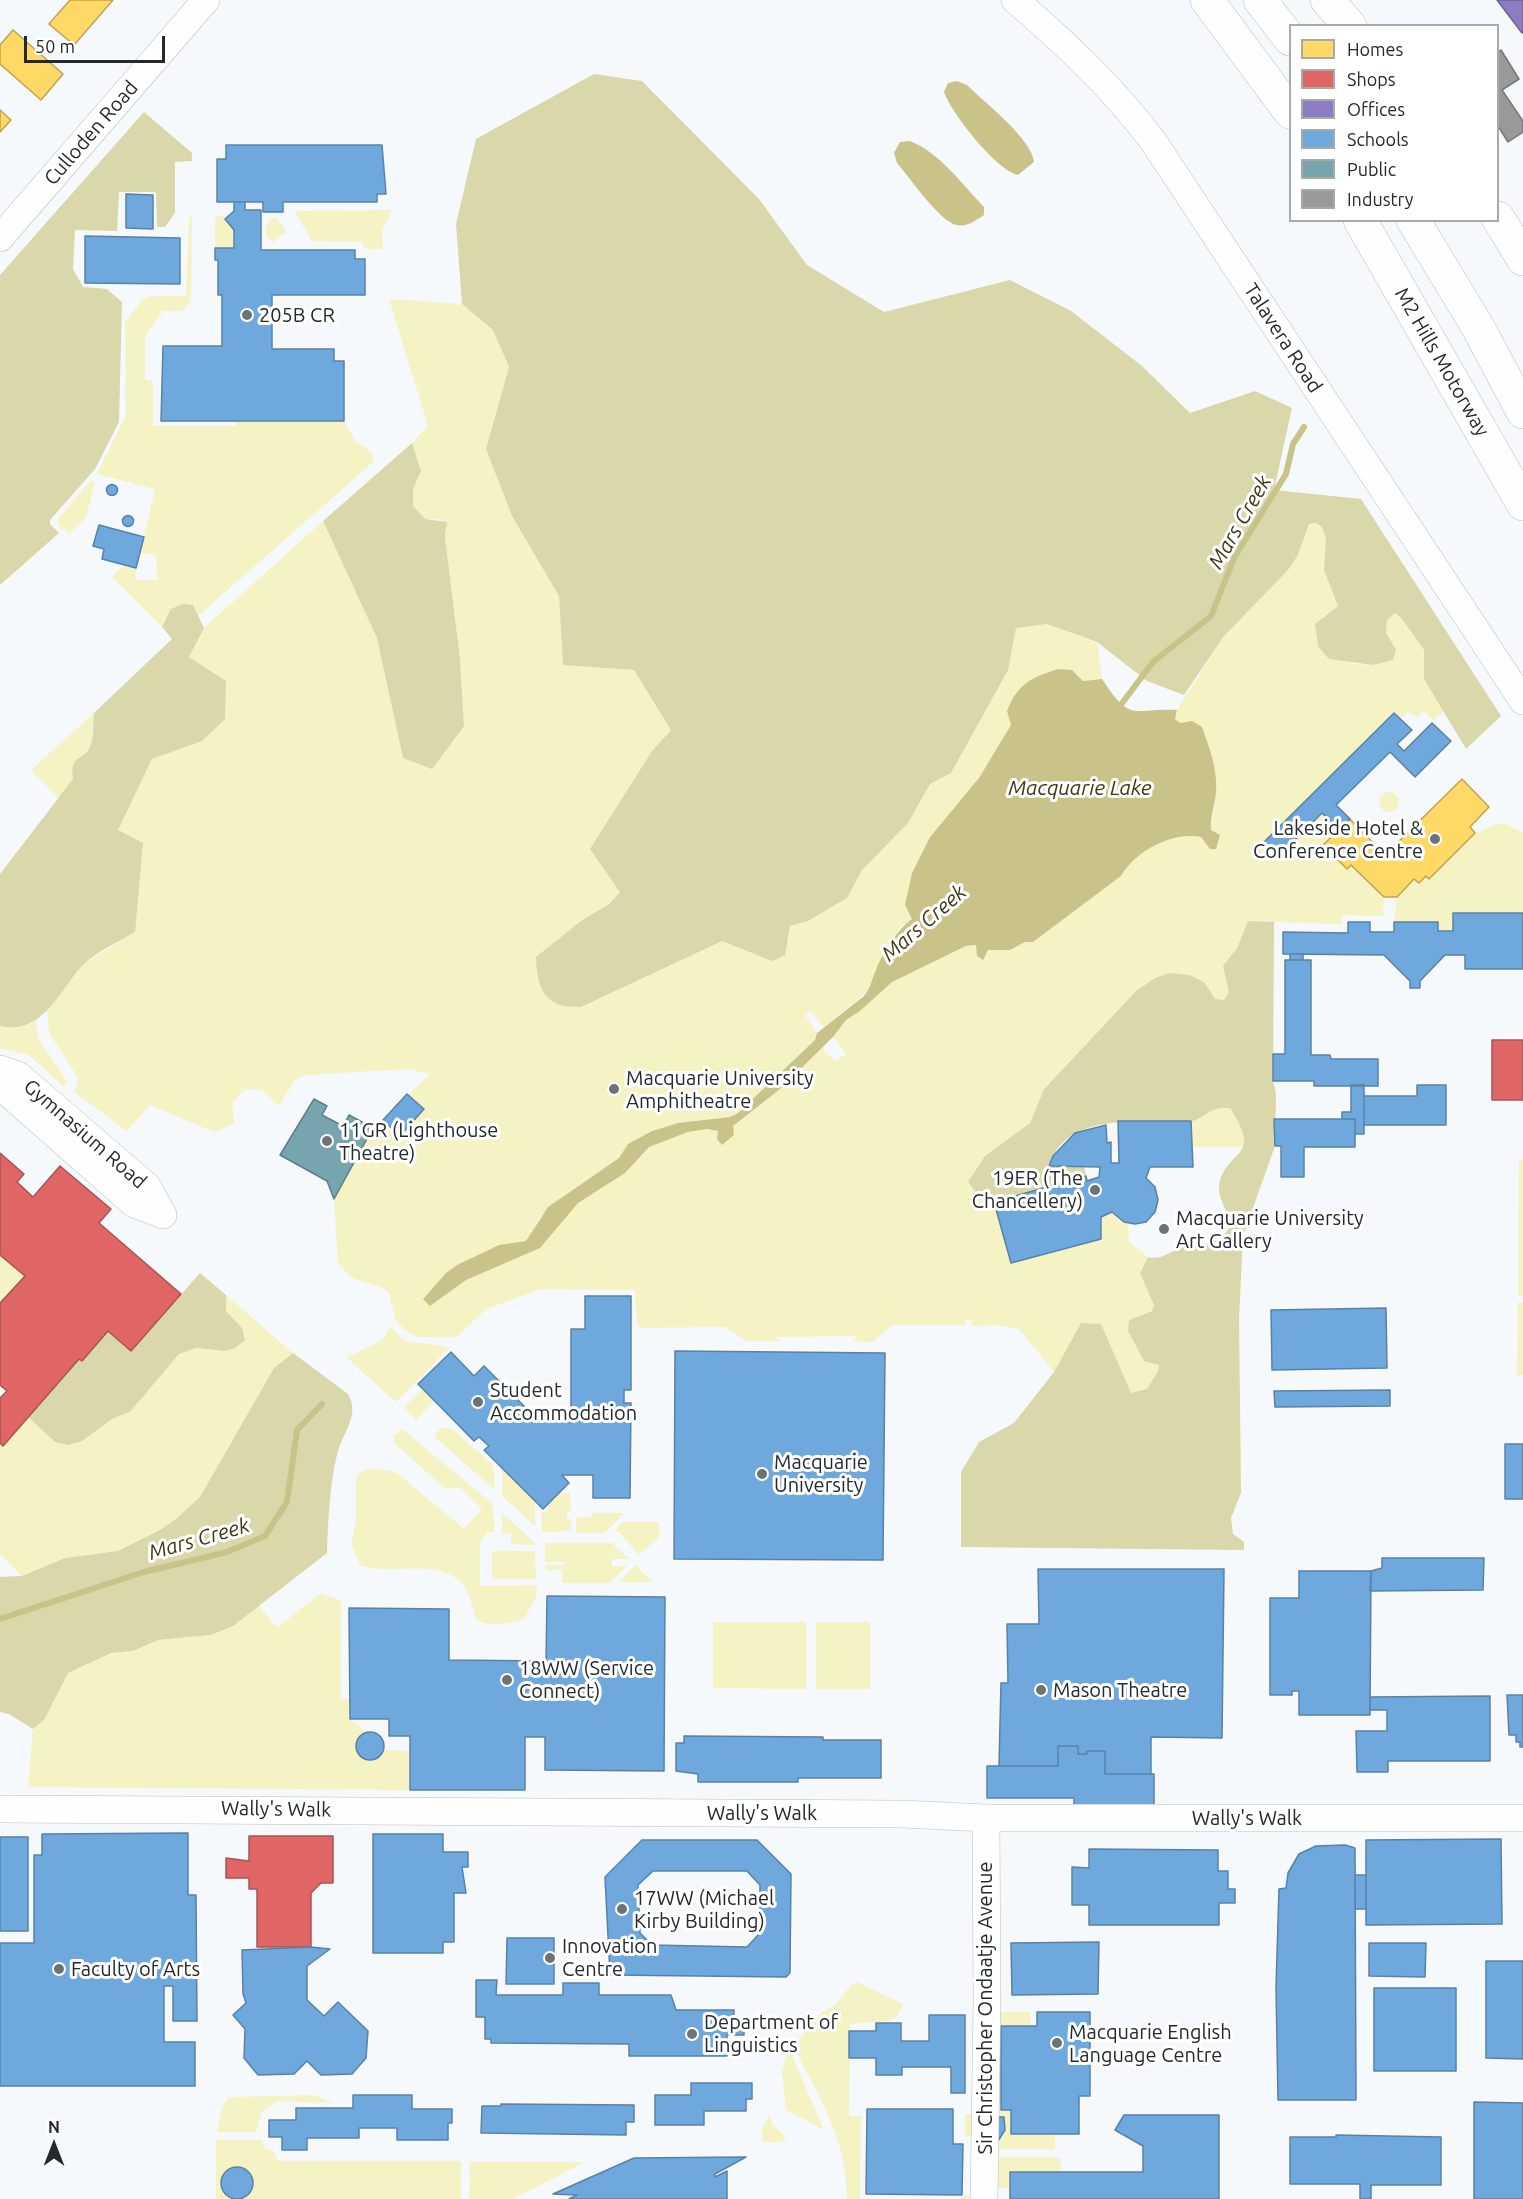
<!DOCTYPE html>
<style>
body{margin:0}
#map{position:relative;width:1523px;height:2199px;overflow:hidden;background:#f5f9fb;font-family:Ubuntu,sans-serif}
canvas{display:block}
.legend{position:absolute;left:1289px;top:24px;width:210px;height:198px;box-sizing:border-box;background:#fff;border:2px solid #a7aaab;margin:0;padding:8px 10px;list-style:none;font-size:18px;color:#232a2d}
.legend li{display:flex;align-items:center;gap:12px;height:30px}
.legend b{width:30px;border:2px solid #a7aaab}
.north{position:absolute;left:24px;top:2115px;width:60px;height:60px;-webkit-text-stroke:4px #fff;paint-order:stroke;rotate:0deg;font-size:16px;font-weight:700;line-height:24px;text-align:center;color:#232a2d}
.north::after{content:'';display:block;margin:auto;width:21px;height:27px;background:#232a2d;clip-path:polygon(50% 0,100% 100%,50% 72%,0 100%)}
.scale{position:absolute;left:24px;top:36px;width:141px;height:27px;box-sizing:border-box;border:3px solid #232a2d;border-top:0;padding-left:8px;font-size:18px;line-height:21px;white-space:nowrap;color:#232a2d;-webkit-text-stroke:4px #fff;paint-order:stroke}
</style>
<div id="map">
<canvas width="1523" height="2199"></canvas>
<ul class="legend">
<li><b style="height:16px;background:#ffd966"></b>Homes</li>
<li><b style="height:16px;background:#e06666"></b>Shops</li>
<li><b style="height:16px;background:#8e7cc3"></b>Offices</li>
<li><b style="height:16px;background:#6fa8dc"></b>Schools</li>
<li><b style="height:16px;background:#76a5af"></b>Public</li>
<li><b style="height:16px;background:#999"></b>Industry</li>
</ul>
<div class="north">N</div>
<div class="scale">50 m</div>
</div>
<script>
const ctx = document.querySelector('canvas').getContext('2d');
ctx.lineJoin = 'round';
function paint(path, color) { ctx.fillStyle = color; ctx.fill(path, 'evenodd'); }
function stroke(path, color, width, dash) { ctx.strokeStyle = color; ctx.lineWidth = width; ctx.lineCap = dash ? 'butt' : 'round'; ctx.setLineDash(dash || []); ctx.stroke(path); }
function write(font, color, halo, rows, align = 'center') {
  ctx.font = font + ' Ubuntu,sans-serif'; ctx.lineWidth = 6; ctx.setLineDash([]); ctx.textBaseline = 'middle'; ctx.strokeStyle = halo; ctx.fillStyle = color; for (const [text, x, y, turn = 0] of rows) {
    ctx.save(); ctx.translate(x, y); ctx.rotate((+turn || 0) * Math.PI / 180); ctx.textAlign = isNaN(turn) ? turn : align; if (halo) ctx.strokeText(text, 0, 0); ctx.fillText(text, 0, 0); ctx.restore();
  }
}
paint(new Path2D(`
 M392,210L382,232L383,249H365L362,242L312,241L294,211Z
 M221,214L234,230V248H215V219Z
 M189,217H192L191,301L183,311H163L145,336V380L153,381V426H235L236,421H344L355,441L372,453L373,462L198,616L193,605L164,619L162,627L112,577L124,565L136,568L135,580H157L156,555L140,553L155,489L97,474L126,415L125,322L143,299L152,296H186Z
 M276,217L287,232L277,237L274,243L266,236L265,230L269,220Z
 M389,299L462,304L493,330L509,367L486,449L512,516L559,596L563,665L634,670L671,730L652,751L591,849L621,892C603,910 581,921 562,937L581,1007L722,940L772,961L789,938L790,926L808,921L847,898L862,870L908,823L930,784L951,773L1008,670L1015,628L1047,624L1097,643L1102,679L1083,681L1072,670L1007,711L1011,725L979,778L930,837L912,873L905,905L912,920L900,927L877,967L870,989L824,1027L810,1011L805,1015L817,1033L815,1040L738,1113L730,1117L678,1123L652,1131L628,1144L619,1158L564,1195L540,1217L526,1241L499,1245L457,1265L446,1273L424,1298L430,1306L466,1280L490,1269L557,1226L578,1202L605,1186L648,1147L688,1132L707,1129L719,1131L718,1139L723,1145L732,1126L780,1089L823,1044L824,1051L835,1061L847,1054L833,1037L846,1020L860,1011L892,982L966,946L976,945L986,956L988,950H1010L1025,942H1033L1121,876C1135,851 1173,831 1201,837L1203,842C1224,808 1215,762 1201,727L1180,723L1175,719L1177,710L1224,636L1288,570L1298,555L1309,524L1316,523L1322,526L1326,539L1324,570L1339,606L1322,617L1353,664L1373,665L1390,643L1386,633L1387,619L1394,613L1402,619L1424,650V679L1444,711L1434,720L1423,711L1417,717L1408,712L1400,719L1394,714L1264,841L1279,856L1322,813L1339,830L1351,865L1384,897L1383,916L1342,915L1341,924L1248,921L1237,948L1223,966L1230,992L1224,1000L1215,999L1204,982L1169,973L1155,978L1136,991L1044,1088L1030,1123L985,1156L994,1202L1011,1263L1100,1239L1101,1217L1112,1212L1128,1223L1129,1242L1148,1257L1140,1273L1155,1304L1152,1311L1129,1320L1159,1365L1158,1371L1147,1389L1131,1394L1101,1324L1081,1323L1054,1372L1019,1329L998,1325L972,1326L971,1320L964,1319L966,1325H893L872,1342L853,1341L858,1336L776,1337L780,1341H746L726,1327L642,1328L637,1325L635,1290L541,1289L486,1309L457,1337H416L404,1329L395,1319L389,1293L383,1288L352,1278L338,1263L334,1199L373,1128L383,1120L400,1136L424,1109L408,1095L430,1074L409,1069L306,1075L295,1080L279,1106L262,1090L245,1089L232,1103L234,1124L214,1132L150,1105L127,1131L74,1092L78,1083L77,1076L49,1033L47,1010L85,963L135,932L118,830L152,759L202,741L226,681L189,657L204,628L323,521L377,638L403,758L464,726L460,659L445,537L447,528L441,519H425L413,506V489L421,471L412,443L428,426Z
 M91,480L95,482L86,517L69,534L64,528L61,530L57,520Z
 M94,713L91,744L72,772L73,779L60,800L31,770Z
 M1379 802a10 10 0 1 1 20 0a10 10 0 1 1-20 0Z
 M1497,824H1506L1523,833V913H1454L1453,931H1438L1394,922L1397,897L1414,879L1419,883L1426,876L1429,879L1475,833Z
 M36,1020L38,1038L65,1078L67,1083L63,1086L29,1055L0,1048V1026C14,1029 25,1028 36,1020Z
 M1215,1107L1230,1108L1244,1129L1243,1147H1192L1191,1121Z
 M1519,1160H1523V1296H1518Z
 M0,1255L25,1276L0,1303Z
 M226,1295L293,1353L274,1368L200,1497L177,1518L160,1530L118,1551L65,1558L22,1576L0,1554V1443L4,1445L28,1417L55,1442L82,1441L112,1419L130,1412L179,1354L196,1348L225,1351L242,1328L226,1311Z
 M1518,1302L1523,1303V1375H1517Z
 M389,1325L404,1341L450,1347L396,1402L347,1358C360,1347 388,1346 389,1325Z
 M423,1389L434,1401L416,1420L404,1407Z
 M441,1428L452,1429L493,1465L495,1490L436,1438L435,1434Z
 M402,1429L493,1504L494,1532H488L480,1542V1586L537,1585L536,1597L524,1619C509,1623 491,1628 477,1620C471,1608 472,1596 463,1585C439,1556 392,1577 360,1565L351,1544L356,1521V1478C363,1464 385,1469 397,1473L464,1529L482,1509L460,1487L446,1489L394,1443L393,1436Z
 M502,1468L535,1501V1526L502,1496Z
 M559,1493H570L571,1511H567V1518L571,1519V1531L542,1532L541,1512H547L548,1505Z
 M502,1513L535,1543V1545L511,1544V1533L502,1534Z
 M592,1513H624L605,1533H576V1518L592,1517Z
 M623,1522H659V1537L639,1555L619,1532H614Z
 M545,1543H612L629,1559H612V1566H627L610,1583H562V1570H546V1565H565V1562H545Z
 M492,1551H535L536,1579H492Z
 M634,1566H636L653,1582H619Z
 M320,1594L341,1600V1699H350V1719L367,1732L357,1740V1753L369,1761L378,1758L384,1750L410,1751V1790L28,1787L33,1729L44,1720L67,1673L111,1653L133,1651L158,1640L211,1635L233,1626L258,1605L277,1627Z
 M713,1622H806V1689L713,1688Z
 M870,1622V1689H816V1622Z
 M857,1982L903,2004L896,2018L888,2021L850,2024L849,2116H861L860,2199H847C847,2156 833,2125 815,2087C807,2073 799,2060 795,2044L822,2012L835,2005L851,1985Z
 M998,2012H1030V2026L1001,2027V2110H1011V2134H1055V2149H995L990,2117Z
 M789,2048L824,2130L786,2110L782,2071Z
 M313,2095L334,2103L278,2101L262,2111L256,2132H217C220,2120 221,2106 228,2097Z
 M965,2114H978V2199H962V2195L973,2196V2137H965Z
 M769,2115L773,2125L786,2137L782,2142H762V2129Z
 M216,2140H262L264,2148L274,2151L277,2161H461V2199H216Z
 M998,2157H1054L1061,2159V2172L1010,2188H997Z
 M470,2162H585L513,2199H469Z`), '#f5f2c4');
paint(new Path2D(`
 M594,74L642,81L759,199L807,265L884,312L1010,280L1071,311L1142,366L1190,413L1255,391L1292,408L1274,490L1361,499L1501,716L1466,749L1424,679V650L1402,619L1395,613L1387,620L1386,633L1396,650L1393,660L1373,665L1329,659L1318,646L1315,624L1338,606L1324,570L1326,539L1322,527L1316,523L1309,524L1298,555L1288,570L1224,636L1184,695L1147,681L1097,642L1047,624L1016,628L1008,670L951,773L930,784L908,823L862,870L847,898L808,921L790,926L785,955L772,961L722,941L581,1007C545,1008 537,990 536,957L581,921L609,904L620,892L590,849L652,751L671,730L634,670L563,665L559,596L512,516L486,449L509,367L493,330L462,304L456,224L476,139Z
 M144,112L192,153V161L175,162V213L165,227H157L156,192H119L117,231L75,230L73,269L83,287L107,289L122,302L119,422L95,469L50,520V524L59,533L0,585V275Z
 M412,443L421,471L413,489V506L425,519L447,522L445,537L460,659L464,726L432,769L403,758L377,638L323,521Z
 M183,604L193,605L204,628L189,657L226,681L225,719L202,741L152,759L118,830L143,843L135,932C119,942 97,951 84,964C59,990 43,1036 0,1026V874L73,779C69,752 86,763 91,743C94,734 93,722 94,713L172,639L162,627L171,609Z
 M1248,921L1274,922L1273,1081L1276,1094L1275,1146L1243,1236L1239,1319L1241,1493L1231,1518L1233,1534L1244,1542V1550L961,1547V1472L979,1442L1014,1423L1054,1372L1081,1323L1101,1324L1131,1393L1147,1389L1158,1371L1159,1365L1144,1361L1128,1331L1129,1320L1152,1311L1154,1305L1140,1273L1148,1257C1163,1261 1170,1250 1184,1247C1204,1244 1221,1246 1231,1224C1228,1213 1218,1197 1219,1187C1224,1148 1265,1161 1230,1108C1207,1107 1209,1116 1192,1121C1184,1123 1172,1121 1164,1121C1124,1121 1063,1118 1049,1166H1084L1086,1176L987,1206L968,1182L985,1156L1030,1123L1044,1089L1136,991L1155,978L1169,973L1189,975L1204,982L1215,999L1224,1000L1229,992L1223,966L1237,948Z
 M200,1273L226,1295V1311L242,1328L245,1340L235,1348L225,1351L196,1348L179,1354L130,1412L112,1419L82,1441L68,1445L55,1442L28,1417L79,1359L82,1361L108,1331L131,1351Z
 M293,1353L348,1394C360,1414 344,1431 338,1451C330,1480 328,1522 327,1553L233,1626L211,1635L158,1640L133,1651L111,1653L68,1673L44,1720L33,1729L9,1714L0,1712V1577L22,1576L65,1558L118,1551L160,1530L177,1518L200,1497L274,1368Z`), '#dad7aa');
paint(new Path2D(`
 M957,81L967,85C984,102 1032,139 1034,162L1018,175C996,170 952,114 944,92L948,83Z
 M910,141C940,153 962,184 984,207V215C975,221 967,227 957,225C941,223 909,177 897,163L894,153L900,142Z
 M1058,669L1072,670L1083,681L1102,679C1132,725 1132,707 1177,710L1175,719L1180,723L1192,721L1202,727C1209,747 1218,770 1216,792C1215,805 1210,817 1211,830L1220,835L1216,849H1210L1201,837C1173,831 1135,851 1121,876L1033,942H1025L1010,950H988L983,960L977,956L976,945L966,946L892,982L860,1011L846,1020L833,1037L780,1089L733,1126L734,1135L722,1145L717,1139L718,1131L707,1129L688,1132L649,1147L625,1173L578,1203L540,1248L466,1280L430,1306L423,1299L446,1273L457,1265L499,1245L526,1241L548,1207L619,1158L628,1144L652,1131L678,1123L730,1117L738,1113L815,1040L817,1033L864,996C871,987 872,979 876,970C883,952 897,930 912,919L905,905L912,873L930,837L979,778L1011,725L1007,711C1018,684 1030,678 1058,669Z`), '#c9c389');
const homes = new Path2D(`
 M70,0H113L74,45L49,24Z
 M13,30L63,74L41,100L0,64V45Z
 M0,110L11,120L0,132Z
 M1462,779L1489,807L1470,827L1475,833L1429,879L1426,876L1419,883L1414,879L1397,897H1384L1351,865L1347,869L1323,845L1350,819L1385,855Z`);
paint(homes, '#ffd966');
stroke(homes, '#bda455', 1.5);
const shops = new Path2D(`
 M1492,1040H1523V1100H1492Z
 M0,1153L24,1174L17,1182L33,1197L60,1166L111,1209L99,1223L181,1294L131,1351L108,1331L82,1361L79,1359L3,1446L0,1443V1398L7,1391L0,1385V1303L25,1276L0,1255Z
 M249,1836H333V1883H321L311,1893V1947H257V1889H249V1878H226V1858L249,1861Z`);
paint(shops, '#e06666');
stroke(shops, '#a75455', 1.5);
const offices = new Path2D(`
 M1497,0H1523V32L1522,33Z`);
paint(offices, '#8e7cc3');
stroke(offices, '#6e6396', 1.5);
const schools = new Path2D(`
 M226,145H382L386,194H377V202H283V212H263V202H217V159H226Z
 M126,194L153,195V229L126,228Z
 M234,202H245V210H261V250H355V259H365V295H272V349H334V361H344V421H161L163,346H222V295H218V260H215V248H234V230L225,219L234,211Z
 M85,236L180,238V284L85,283Z
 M106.5 490a5.5 5.5 0 1 1 11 0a5.5 5.5 0 1 1-11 0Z
 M122.5 521a5.5 5.5 0 1 1 11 0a5.5 5.5 0 1 1-11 0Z
 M99,525L144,537L136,568L102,559L104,549L93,546Z
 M1394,713L1412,730L1397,744L1404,751L1432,723L1451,741L1415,777L1390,752L1336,805L1350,819L1339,830L1322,813L1279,856L1264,842Z
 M1453,913H1523V969H1465V955H1445L1420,981V988H1410V981L1384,955L1283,954V932L1348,933V922H1370V932H1394V922H1438V931H1453Z
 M1290,954H1303V960H1290Z
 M1285,960H1311V1055H1330L1331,1059H1378V1086H1314V1081H1273V1054H1285Z
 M1351,1085H1364V1134H1355V1119H1342V1112H1351Z
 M1417,1085H1446V1125H1364V1096H1417Z
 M407,1094L424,1109L400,1136L383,1120Z
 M1274,1119H1355V1147H1304V1177H1281V1146H1275Z
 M1118,1121H1191L1193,1167H1150L1146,1178L1155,1187L1158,1200L1155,1212L1146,1222L1135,1224L1124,1222L1112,1212L1101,1217V1239L1011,1263L994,1202L1086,1176L1087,1181L1099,1177L1100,1167L1049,1166L1053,1156L1075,1133L1106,1125L1107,1143L1111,1142V1163H1119Z
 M585,1296H631V1390H624V1403H631L630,1498H593V1475H562L569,1483L543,1509L484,1450L489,1446L479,1437L474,1441L418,1384L451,1352L474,1376L484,1366L540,1422H571V1329H585Z
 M1386,1308L1387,1368L1272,1370L1271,1310Z
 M675,1351L885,1353L883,1560L674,1559Z
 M1390,1390V1406L1275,1407L1274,1391Z
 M1505,1444H1523V1499H1505Z
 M1382,1558H1484L1483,1590L1370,1591L1371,1571L1382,1568Z
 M1038,1569H1224L1222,1738L1151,1737V1774H1105V1751H1087V1754H1078V1746H1058V1766H999L1001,1683H1008L1007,1624H1039Z
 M1299,1571H1371L1370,1715H1299V1691H1292V1695H1270V1598H1299Z
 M547,1596L665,1597L664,1771L545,1770V1737H525V1790H410V1736H389V1719H350L349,1608L449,1609V1660L546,1661Z
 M1507,1695H1523V1747H1520V1742H1516V1735H1509Z
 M1490,1696V1761H1388V1772H1357L1356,1731H1387V1710H1370V1697Z
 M356 1746a14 14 0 1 1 28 0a14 14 0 1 1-28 0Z
 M684,1736L823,1737V1740H881V1778H798V1782H698V1774L676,1771V1743H684Z
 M1058,1746H1078V1754H1087V1751H1105V1774H1154V1808L1074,1810V1798H987V1766H1058Z
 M188,1833V1895H196L197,2021H173V1986H164V2042H195V2086H0V1943H34V1855H42V1834Z
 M373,1834H443V1852H468V1867H462L466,1893H454V1942H443V1953H373Z
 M0,1837H28V1931H0Z
 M1501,1839L1502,1924L1366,1925V1840Z
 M642,1840H757L791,1874L790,1973L786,1977L610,1975L605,1877ZM653,1871H747L760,1885V1933L747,1947L652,1945L640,1933L638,1885Z
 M1345,1845L1355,1848L1356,2100H1278L1276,1987L1279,1889L1286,1888L1288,1873L1299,1854L1316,1846Z
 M1089,1849L1218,1850V1871H1228V1889H1235V1903H1219V1925H1089V1905H1072V1867L1089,1868Z
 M1355,1875H1366V1909H1355Z
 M507,1938H554V1984H506Z
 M1099,1942L1098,1994L1012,1995L1011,1943Z
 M1369,1943H1426L1425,1977L1369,1976Z
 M311,1947L330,1949L307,1966V2000L324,2016L338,2002L368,2031L366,2058L352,2074L321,2075L307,2061L294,2074L258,2075L244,2058L245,2029L233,2015L246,2003L243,1994L242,1950Z
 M1486,1961H1523V2059L1486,2058Z
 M476,1980H497L496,1995H563V1983H599V1995H671L676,2010H734V2020H749V2030L744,2029V2035H727V2056H629V2044L491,2043V2039H485V2017H476Z
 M1374,1988H1456V2071H1374Z
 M1037,2012H1090V2096H1079V2134H1011V2110H1001V2026H1037Z
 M929,2015H965V2093H951V2067H902V2075H876V2058H849V2031H876V2023H901V2041H929Z
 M691,2083H752V2099H746V2111H704V2125H655V2095H691Z
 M353,2095H412V2109H452V2123H448V2140H397V2128H359V2138H307V2150H282V2137H269V2120H296V2108H353Z
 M1474,2102L1523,2103V2199H1474Z
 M501,2104L634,2105V2122H626V2135L481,2133L482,2106H501Z
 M867,2109H953V2144H963L962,2195L866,2194Z
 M1124,2115H1219V2199H1010V2172H1143V2146L1115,2130Z
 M990,2117H1004L1005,2130L998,2141Z
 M1336,2135L1441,2137V2185H1371V2199H1360V2184H1290V2137H1336Z
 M746,2157L715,2174V2177L727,2171V2199H569L577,2195L553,2194L634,2158Z
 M221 2183a16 16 0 1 1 32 0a16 16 0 1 1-32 0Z`);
paint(schools, '#6fa8dc');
stroke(schools, '#5882a8', 1.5);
const public = new Path2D(`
 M314,1099L327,1106L322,1115L343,1126L349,1115L373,1128L334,1199L327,1181L280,1155Z`);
paint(public, '#76a5af');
stroke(public, '#5d8088', 1.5);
const industry = new Path2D(`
 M1501,50L1519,79L1502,90L1523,121V132L1508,142L1498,126V52Z`);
paint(industry, '#999');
stroke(industry, '#767879', 1.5);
stroke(new Path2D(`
 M1117,710L1153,662L1211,616L1235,556L1286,474L1293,444L1304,427
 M0,1619L144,1572L227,1552L265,1536L287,1502L297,1430L322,1404`), '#c9c389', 6);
const minor = new Path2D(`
 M1015,0C1066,44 1113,88 1153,141L1523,701
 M0,238L206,0
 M0,1069L18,1075L147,1186L163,1215
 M0,1086L134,1204L163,1215
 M0,1809L902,1814L986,1818H1523
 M984,2199L987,2002L986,1818`);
const highway = new Path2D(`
 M1207,0L1290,112
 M1260,0L1290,39
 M1327,0L1350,26
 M1498,218L1523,259
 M1360,220L1523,504
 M1413,220L1479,329L1523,412`);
stroke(minor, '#b9bec0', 28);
stroke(highway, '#b9bec0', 34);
stroke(minor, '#fefefe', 27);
stroke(highway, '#fefefe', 33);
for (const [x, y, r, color] of [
 [247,315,6,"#6c7275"],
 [1435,839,6,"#6c7275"],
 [614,1089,6,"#6c7275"],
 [327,1141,6,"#6c7275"],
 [1095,1190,6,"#6c7275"],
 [1164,1229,6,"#6c7275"],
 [478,1402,6,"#6c7275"],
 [762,1474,6,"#6c7275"],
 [507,1680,6,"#6c7275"],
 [1041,1690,6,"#6c7275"],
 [622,1909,6,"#6c7275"],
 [550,1958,6,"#6c7275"],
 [59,1969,6,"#6c7275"],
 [692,2034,6,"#6c7275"],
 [1057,2043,6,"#6c7275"]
]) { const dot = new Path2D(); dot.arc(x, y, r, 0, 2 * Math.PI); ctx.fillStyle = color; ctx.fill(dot); stroke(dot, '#fff', 2); }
write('20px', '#232a2d', '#fff', [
 ["Culloden Road",91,133,-49],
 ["Talavera Road",1283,338,57],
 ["M2 Hills Motorway",1442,362,60],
 ["Gymnasium Road",85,1134,41],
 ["Wally's Walk",276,1809,1],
 ["Wally's Walk",762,1813],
 ["Wally's Walk",1247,1818],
 ["Sir Christopher Ondaatje Avenue",985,2008,-90]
]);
write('20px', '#232a2d', '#fff', [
 ["205B CR",259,315],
 ["Lakeside Hotel &",1423,828,"right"],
 ["Conference Centre",1423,851,"right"],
 ["Macquarie University",626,1078],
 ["Amphitheatre",626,1101],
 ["11GR (Lighthouse",339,1130],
 ["Theatre)",339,1153],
 ["19ER (The",1083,1178,"right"],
 ["Chancellery)",1083,1201,"right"],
 ["Macquarie University",1176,1218],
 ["Art Gallery",1176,1241],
 ["Student",490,1390],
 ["Accommodation",490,1413],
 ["Macquarie",774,1462],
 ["University",774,1485],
 ["18WW (Service",519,1668],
 ["Connect)",519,1691],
 ["Mason Theatre",1053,1690],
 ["17WW (Michael",634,1898],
 ["Kirby Building)",634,1921],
 ["Innovation",562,1946],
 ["Centre",562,1969],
 ["Faculty of Arts",71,1969],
 ["Department of",704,2022],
 ["Linguistics",704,2045],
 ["Macquarie English",1069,2032],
 ["Language Centre",1069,2055]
], 'left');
write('italic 21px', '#3c3813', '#fff', [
 ["Mars Creek",1240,522,-60],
 ["Macquarie Lake",1080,788],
 ["Mars Creek",924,923,-41],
 ["Mars Creek",199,1539,-16]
]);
</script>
